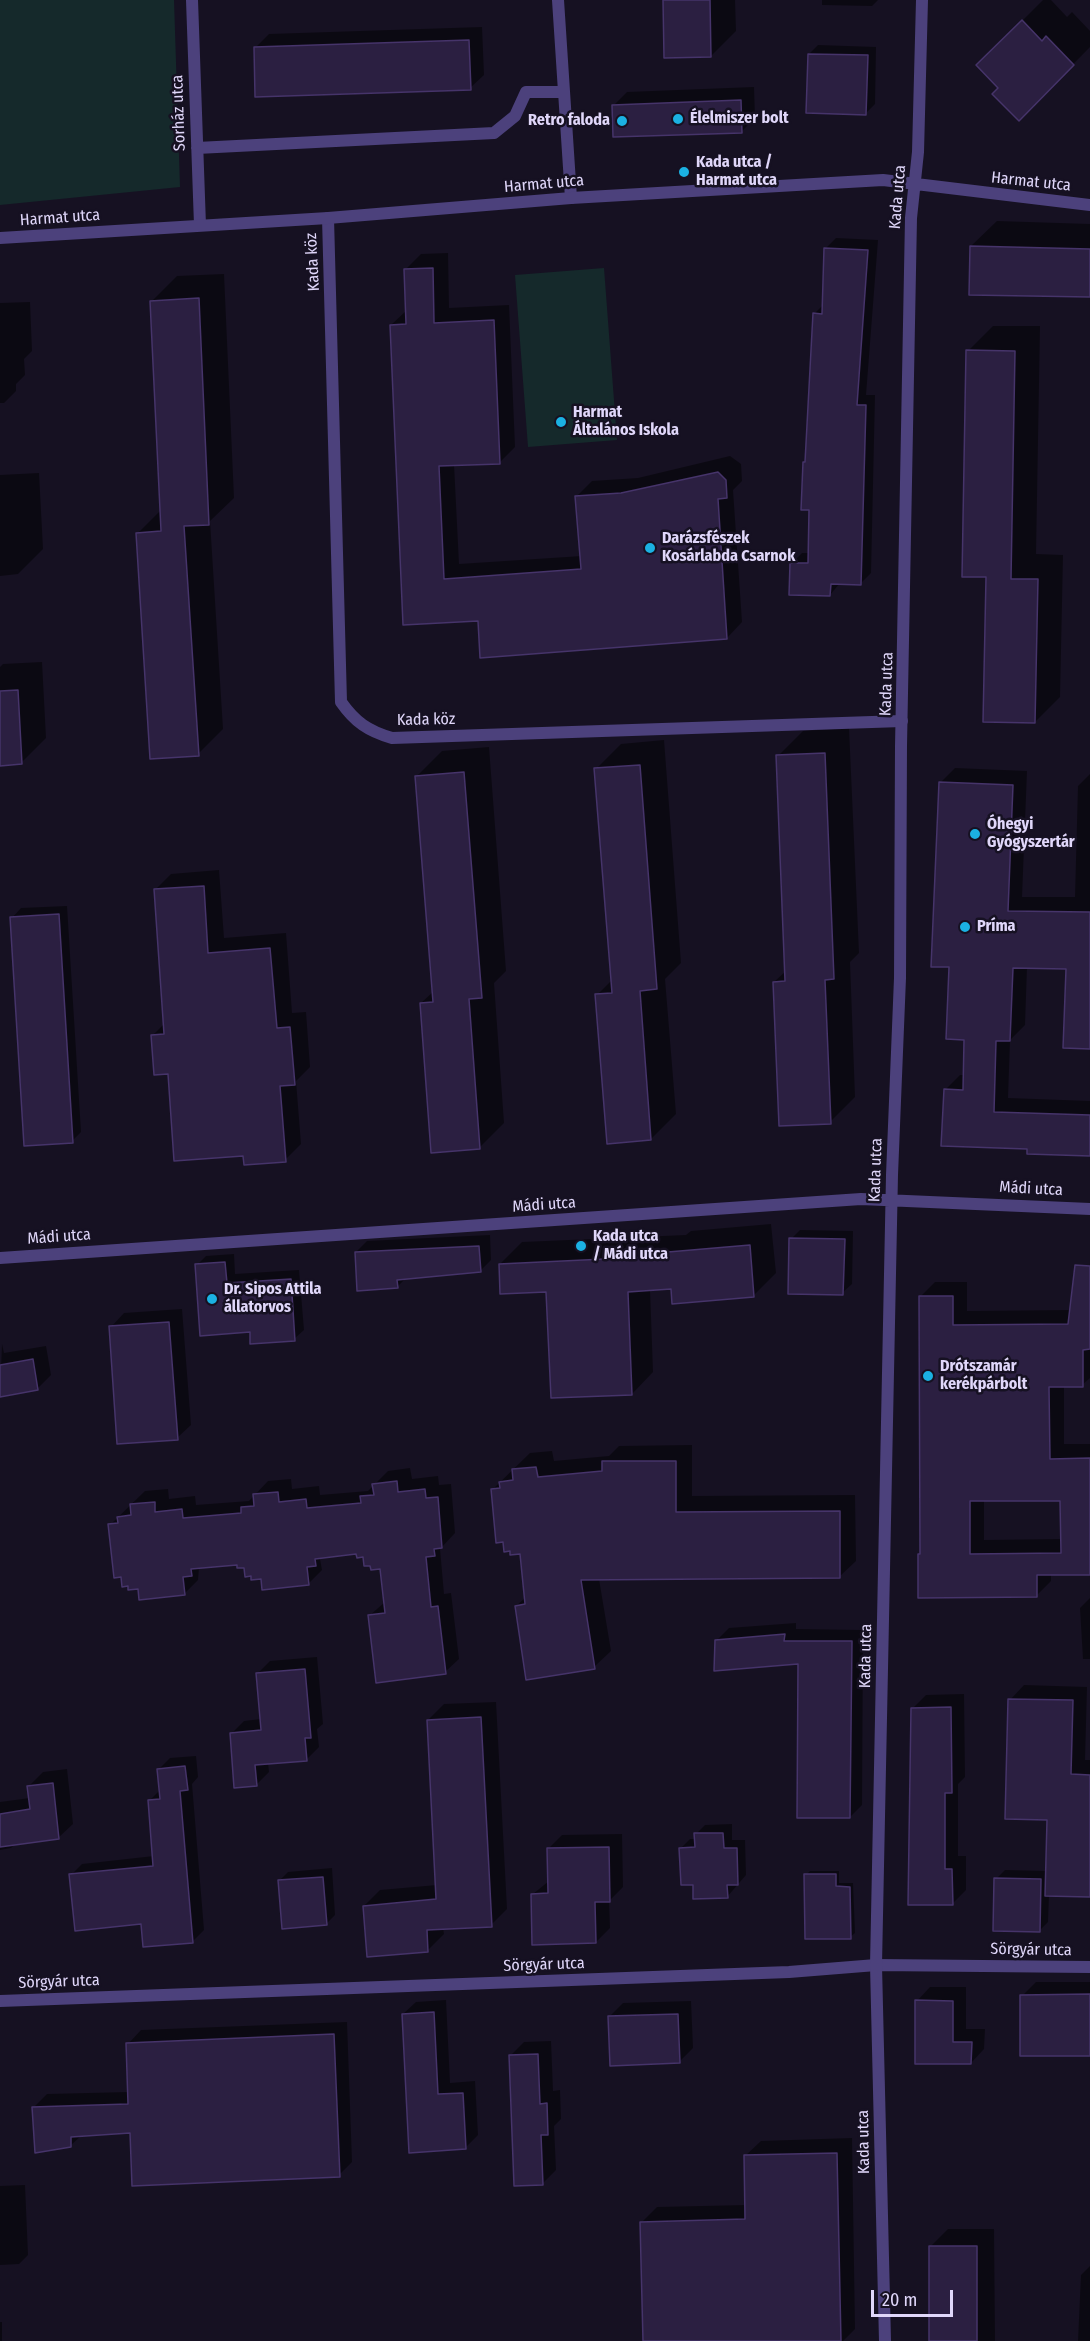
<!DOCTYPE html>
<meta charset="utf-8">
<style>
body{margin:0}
#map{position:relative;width:1090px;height:2341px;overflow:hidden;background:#161122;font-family:"Fira Sans Condensed",sans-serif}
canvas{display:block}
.scale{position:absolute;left:871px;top:2290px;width:82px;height:27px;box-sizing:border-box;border:3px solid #e0d7fa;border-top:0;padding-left:8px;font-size:18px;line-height:21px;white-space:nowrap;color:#e0d7fa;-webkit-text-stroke:4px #161122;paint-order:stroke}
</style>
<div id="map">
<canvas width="1090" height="2341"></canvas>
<div class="scale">20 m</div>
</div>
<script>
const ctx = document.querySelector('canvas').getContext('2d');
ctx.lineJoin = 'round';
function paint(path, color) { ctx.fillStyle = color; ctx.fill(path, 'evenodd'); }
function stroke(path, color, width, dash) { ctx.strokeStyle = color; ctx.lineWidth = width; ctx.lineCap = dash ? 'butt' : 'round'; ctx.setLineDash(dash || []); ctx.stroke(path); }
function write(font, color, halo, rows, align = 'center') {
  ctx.font = font + ' "Fira Sans Condensed",sans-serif'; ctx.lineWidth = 5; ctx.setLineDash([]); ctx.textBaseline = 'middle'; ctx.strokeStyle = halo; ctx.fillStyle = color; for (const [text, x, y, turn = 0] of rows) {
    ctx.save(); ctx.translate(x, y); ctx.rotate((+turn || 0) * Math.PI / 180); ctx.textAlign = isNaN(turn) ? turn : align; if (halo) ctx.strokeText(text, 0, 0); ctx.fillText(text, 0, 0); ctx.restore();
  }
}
paint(new Path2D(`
 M0,0H174L180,187L0,205Z
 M604,268L617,440L528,447L515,275Z`), '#15292b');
paint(new Path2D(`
 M664,0H735L736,31L711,56Z
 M822,0H878L872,6L822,5Z
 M1043,0H1051L1067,17L1072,12L1090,31V47L1019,119L1000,88L978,65Z
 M482,27L484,75L470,88L255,48L269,34Z
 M818,45L876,47L875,104L866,113L809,54Z
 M754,87L755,118L741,132L614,105L627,92Z
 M997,221L1090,224V296L971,246Z
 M836,238L878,240L866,395H875L871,573L861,583H840L830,595L792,563L802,553H810L811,509L804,462L807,460L814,314L823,305L825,249Z
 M448,253L449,308L509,305L515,447L500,462L454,464L459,564L582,556L576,497L592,481L638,478L730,456L741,464L742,481L733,490L742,622L727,638L479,619L405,623L391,325L407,310L405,270L421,254Z
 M224,274L234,498L210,521L223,729L198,754L137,534L161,510L152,301L177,276Z
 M30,302L32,351L24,359L25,375L16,384V391L4,403H0V303Z
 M993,326H1040L1036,554L1063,555L1060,697L1035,722L987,575L968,351Z
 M39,473L43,549L18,574L0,576V475Z
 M42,662L46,738L21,763L0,764V667L3,664Z
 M849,728L859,953L850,962L855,1097L830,1122L774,982L787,970L778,756L803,731Z
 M664,740L681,963L665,979L676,1114L651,1139L597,995L612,980L596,769L621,744Z
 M489,747L506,971L494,983L504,1123L479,1148L421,1003L434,991L417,776L442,751Z
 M955,768L1027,771L1022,897H1075L1078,786L1090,774V1048L1068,967H1027L1025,1025L1010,1040L1008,1098L1090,1101V1154L1029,1148L945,1090L960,1075H965L966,1038L950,966L940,783Z
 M219,870L224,938L286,933L292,1013L306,1012L310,1067L296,1081L301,1144L285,1160L245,1154L170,1072L153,1035L164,1024L155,890L171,874Z
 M67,906L81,1132L72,1141L12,918L21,908Z
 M771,1224L776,1273L754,1295L672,1288L650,1289L653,1372L632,1394L548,1290L500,1264L522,1242L686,1235L691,1231Z
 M800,1230L853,1231L852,1284L842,1293L791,1239Z
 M490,1235L491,1260L480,1271L406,1278L397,1287L356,1252L367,1241Z
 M234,1254L235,1274L299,1270L304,1330L294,1339L251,1331L197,1265L206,1256Z
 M935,1282H967V1311L1072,1310L1090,1292V1378L1082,1385L1064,1386V1444H1090V1573H1051V1581L1036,1596L922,1553L920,1297ZM1062,1499V1539L984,1540V1500Z
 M182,1309L191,1425L177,1438L111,1327L124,1313Z
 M2,1344L4,1353L46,1346L51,1375L37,1389L0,1396Z
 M692,1445V1496L855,1495L856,1561L839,1577L599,1579L611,1651L594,1667L516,1606L526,1597L521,1552L492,1490L530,1453L552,1451L554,1461L609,1456L619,1446Z
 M410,1468L412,1479L438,1476L439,1485L451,1484L455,1533L440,1549L444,1594L451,1593L459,1659L445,1672L369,1616L385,1602L382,1567L358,1552L323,1557L320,1559L322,1570L308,1584L262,1578L238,1563L199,1567L198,1580L184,1594L139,1587L110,1525L145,1491L168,1489L169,1499L195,1496L196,1505L249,1501L268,1481L291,1479L292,1489L319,1486L320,1495L368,1491L388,1471Z
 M1090,1598V1659H1083L1080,1608Z
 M796,1623V1629L863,1630L862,1805L850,1817L799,1662L717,1640L729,1628Z
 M317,1657L323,1724L317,1729L319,1747L306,1760L268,1763L269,1772L256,1785L231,1734L244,1721L261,1719L257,1674L270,1661Z
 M1024,1685L1087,1687L1085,1760H1090V1895H1049L1048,1922L1039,1931L996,1879L1005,1870L1047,1871L1048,1819L1010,1700Z
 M964,1694L965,1777L958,1784V1856H966V1890L952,1904L912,1709L926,1695Z
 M496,1702L507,1909L491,1925L443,1928L444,1934L428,1950L364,1906L380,1890L437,1885L428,1720L444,1704Z
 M196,1756L198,1777L192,1784L204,1930L192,1942L142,1923L71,1875L82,1864L154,1856L150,1800L160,1790L159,1769L170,1758Z
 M67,1769L73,1824L58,1838L16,1843L11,1848L0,1850V1802L30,1798L28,1787L43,1772Z
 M732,1824V1840H745L746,1875L727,1897L695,1883L681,1848L690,1839H696V1834L705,1825Z
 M622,1834L623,1887L609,1901L610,1928L596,1942L533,1894L549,1881L548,1849L562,1835Z
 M332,1868L335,1915L326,1924L279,1881L288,1872Z
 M810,1871H839V1883H853L855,1933L850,1937L806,1875Z
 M1036,1982H1090V2054L1022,1996Z
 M930,1987H966V2029H985L984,2049L971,2063L917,2001Z
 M446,2000L450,2083L475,2081L478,2135L465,2148L411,2151L403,2014L416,2002Z
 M691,2001L693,2048L679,2062L609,2017L623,2003Z
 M347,2022L352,2162L339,2175L131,2132L82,2135L70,2146L33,2108L47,2094L129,2092L128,2044L141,2030Z
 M551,2041L553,2091L560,2090L561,2119L554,2126L556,2170L542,2184L511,2055L524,2042Z
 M852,2138L855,2329L843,2341H644L641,2223L657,2207L747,2205L745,2156L761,2141Z
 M25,2185L28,2255L19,2264L0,2265V2186Z
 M948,2229H994L995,2341H931L930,2247Z
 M1090,2266V2341H1078L1081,2275Z
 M0,2322H2V2341H0Z`), '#0007');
const building = new Path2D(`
 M663,0H710L711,57L664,58Z
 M1022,20L1042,41L1046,36L1074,65L1019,121L992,94L998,88L976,65Z
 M469,40L471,90L255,97L254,47Z
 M808,54L868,55L866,115L806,113Z
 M741,100L742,133L613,137L612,105Z
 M970,246L1090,249V297L969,295Z
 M824,248L868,250L857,405H866L861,585L831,584L830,596L789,595L790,563H808L809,510H801L803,462H805L813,313L822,314Z
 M433,268L434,323L494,320L500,464L439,466L444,579L581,569L575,496L621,493L718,472L726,480L727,498L718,499L727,639L480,658L478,621L403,625L390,325L406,324L404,269Z
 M199,298L209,525L184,526L199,756L150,759L136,533L161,531L150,301Z
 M966,350L1015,351L1011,579H1038L1035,723L983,722L986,577H962Z
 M18,690L22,764L0,766V691Z
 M825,753L834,979L825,980L831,1124L779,1126L773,982L785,981L776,755Z
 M640,765L657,989L640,991L651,1140L607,1144L595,994L612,993L594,768Z
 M464,772L482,998L469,999L480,1149L431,1153L420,1003L433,1002L415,776Z
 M939,782L1013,785L1008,911L1090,912V1049L1063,1048L1066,969L1013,968L1010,1041H996L994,1112L1090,1115V1156L1027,1154V1149L941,1146L944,1089L963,1090L964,1040L946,1039L949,967H931Z
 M204,886L208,953L270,948L277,1028L290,1027L295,1085L280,1086L286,1162L244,1165L243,1156L174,1161L168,1074L154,1075L151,1035L164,1034L154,889Z
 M59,914L73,1143L24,1146L10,917Z
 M789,1238L845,1239L843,1295L788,1294Z
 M750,1245L754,1297L672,1304L671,1289L628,1292L632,1395L551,1398L546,1292L500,1294L499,1264L668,1256V1252Z
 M479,1246L481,1272L397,1280L398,1288L357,1291L355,1252Z
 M225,1262L227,1283L291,1279L295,1341L250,1344V1332L200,1336L195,1264Z
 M1075,1265L1090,1266V1349L1083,1350V1387H1049L1050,1459L1090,1458V1575H1037V1597L918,1598V1554H920L919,1296H953V1325L1068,1324ZM970,1501H1060L1061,1553L970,1554Z
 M169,1322L178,1440L117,1444L109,1326Z
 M33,1359L38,1390L0,1397V1365Z
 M602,1461H676V1512L840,1511V1578L581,1580L595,1669L526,1680L515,1606L525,1604L520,1554L510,1555V1551L504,1552L503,1542L496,1543L491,1489L500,1488L499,1482L513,1480L512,1469L536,1467L538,1477L602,1471Z
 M397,1481L398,1492L425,1489L426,1498L438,1497L442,1548L434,1549L435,1556L426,1557L431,1607L438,1606L446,1674L376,1683L368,1615L385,1613L380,1569L371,1570L370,1566H364L363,1557L357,1558L356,1554L315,1559L316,1566L307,1567L309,1585L262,1590L261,1579L251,1580V1576L245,1577L244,1568H237V1565L191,1569L192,1576L183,1577L185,1595L139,1600L138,1589L128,1590V1586L122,1587L121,1577L114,1578L108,1524L118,1523L117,1517L131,1515L130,1504L155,1502V1512L182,1509L183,1518L195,1517L241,1513V1507L254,1506L253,1494L278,1492L279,1502L306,1499L307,1508L361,1503L360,1496L374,1495L372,1484Z
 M785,1634L784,1641H852L850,1818H797L798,1664L714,1671L715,1640Z
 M305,1669L311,1738H305L307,1761L255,1765L257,1786L234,1788L230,1733L261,1730L256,1673Z
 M1008,1699L1073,1700L1071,1774L1090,1775V1897L1045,1896L1047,1820L1005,1819Z
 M951,1707L952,1793H945V1869H952L953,1905H908L911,1708Z
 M481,1717L492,1927L427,1930L428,1952L367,1957L363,1906L436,1899L427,1720Z
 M185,1766L188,1790L180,1791L193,1943L143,1947L141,1924L75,1931L69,1874L153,1866L148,1800L160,1799L157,1769Z
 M53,1783L59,1839L0,1847V1814L30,1809L27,1786Z
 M694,1833H723L724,1848H737L738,1885H727L728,1898L693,1899V1885H681L679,1848L695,1847Z
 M609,1847L610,1902H595L596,1943L532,1945L531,1894L548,1893L547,1848Z
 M804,1874H836V1886L850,1887L851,1939H805Z
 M323,1877L327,1925L282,1929L278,1880Z
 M994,1878L1041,1879L1040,1932L993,1931Z
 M1090,1994V2056H1020V1995Z
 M915,2000L953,2001V2042H972L971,2064H915Z
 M434,2012L438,2094L463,2093L466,2149L409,2153L402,2014Z
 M678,2014L680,2063L610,2066L608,2016Z
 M334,2034L340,2177L132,2186L130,2133L71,2137V2147L35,2153L32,2107L128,2104L126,2043Z
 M538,2054L540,2104L547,2103L548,2135H541L543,2185L514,2186L509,2055Z
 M837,2153L841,2341H643L640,2222L745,2219L744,2155Z
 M929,2246H977V2341H929Z`);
paint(building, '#2b1f41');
stroke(building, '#46346a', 1.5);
stroke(new Path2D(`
 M192,0L200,225
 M558,0L571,198
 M197,148L494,133L515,116L526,92H564
 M328,218L341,702C355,722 368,731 392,738L902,721
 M0,2001L789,1972L876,1965L1090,1967`), '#4c417c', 12);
stroke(new Path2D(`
 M0,238L328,218L571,198L883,180L1090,205
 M0,1258L861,1199L1090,1209
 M885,2341L876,1965L892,1175L900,978L901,746L911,218L918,152L922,0`), '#4c417c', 12);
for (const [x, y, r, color] of [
 [678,119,6,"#1bb1e2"],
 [622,121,6,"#1bb1e2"],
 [684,172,6,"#1bb1e2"],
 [561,422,6,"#1bb1e2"],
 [650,548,6,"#1bb1e2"],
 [975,834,6,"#1bb1e2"],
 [965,927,6,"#1bb1e2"],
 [581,1246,6,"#1bb1e2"],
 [212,1299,6,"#1bb1e2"],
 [928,1376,6,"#1bb1e2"]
]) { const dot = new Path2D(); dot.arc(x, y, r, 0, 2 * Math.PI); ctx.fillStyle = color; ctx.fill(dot); stroke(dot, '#161122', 2); }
write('16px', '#e0d7fa', '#161122', [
 ["Sorház utca",179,113,-92],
 ["Harmat utca",1031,182,6],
 ["Harmat utca",544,184,-5],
 ["Kada utca",898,197,-85],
 ["Harmat utca",60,218,-4],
 ["Kada köz",313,262,-93],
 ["Kada utca",887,684,-88],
 ["Kada köz",426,720,-1],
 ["Kada utca",876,1170,-88],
 ["Mádi utca",1031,1189,3],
 ["Mádi utca",544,1205,-4],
 ["Mádi utca",59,1237,-4],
 ["Kada utca",866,1656,-89],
 ["Sörgyár utca",1031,1950,1],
 ["Sörgyár utca",544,1965,-2],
 ["Sörgyár utca",59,1982,-2],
 ["Kada utca",864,2142,-91]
]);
write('bold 16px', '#e0d7fa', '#161122', [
 ["Élelmiszer bolt",690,119],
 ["Retro faloda",610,121,"right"],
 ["Kada utca /",696,163],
 ["Harmat utca",696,181],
 ["Harmat",573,413],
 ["Általános Iskola",573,431],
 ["Darázsfészek",662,539],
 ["Kosárlabda Csarnok",662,557],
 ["Óhegyi",987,825],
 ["Gyógyszertár",987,843],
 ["Príma",977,927],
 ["Kada utca",593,1237],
 ["/ Mádi utca",593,1255],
 ["Dr. Sipos Attila",224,1290],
 ["állatorvos",224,1308],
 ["Drótszamár",940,1367],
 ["kerékpárbolt",940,1385]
], 'left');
</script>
